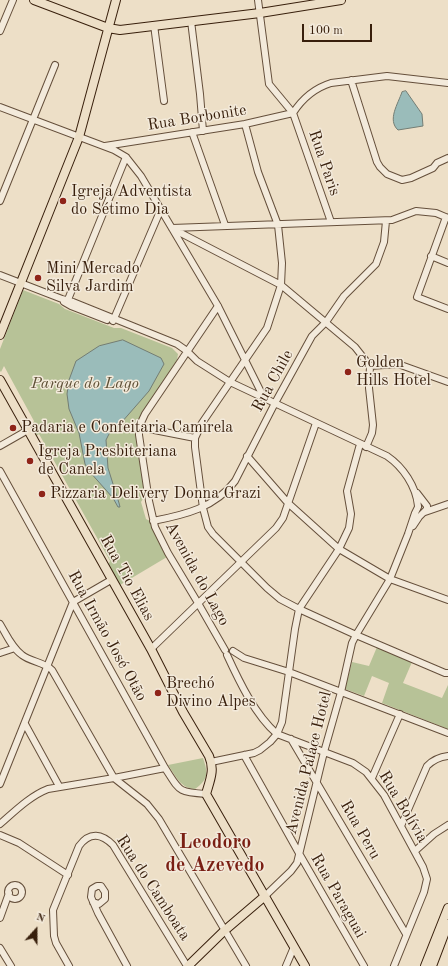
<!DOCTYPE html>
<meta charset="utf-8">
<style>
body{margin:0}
#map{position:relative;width:448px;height:966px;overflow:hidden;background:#eddfc7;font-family:"Old Standard TT",serif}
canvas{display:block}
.north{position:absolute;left:16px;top:910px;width:40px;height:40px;-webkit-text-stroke:3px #f3eadb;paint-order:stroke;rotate:21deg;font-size:11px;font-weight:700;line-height:16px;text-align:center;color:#381f0c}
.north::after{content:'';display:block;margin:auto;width:14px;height:18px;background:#381f0c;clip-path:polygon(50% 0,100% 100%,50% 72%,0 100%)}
.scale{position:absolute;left:302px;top:24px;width:70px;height:18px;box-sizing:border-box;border:2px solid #381f0c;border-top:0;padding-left:5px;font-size:12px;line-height:14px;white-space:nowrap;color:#381f0c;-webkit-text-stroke:3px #f3eadb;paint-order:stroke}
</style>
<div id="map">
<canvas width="448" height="966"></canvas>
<div class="north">N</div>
<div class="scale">100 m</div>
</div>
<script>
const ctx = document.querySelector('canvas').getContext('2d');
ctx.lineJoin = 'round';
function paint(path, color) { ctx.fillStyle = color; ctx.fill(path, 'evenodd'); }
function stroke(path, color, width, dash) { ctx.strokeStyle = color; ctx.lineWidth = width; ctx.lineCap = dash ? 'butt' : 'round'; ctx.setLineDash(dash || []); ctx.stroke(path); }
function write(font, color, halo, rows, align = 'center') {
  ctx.font = font + ' "Old Standard TT",serif'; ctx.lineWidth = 3; ctx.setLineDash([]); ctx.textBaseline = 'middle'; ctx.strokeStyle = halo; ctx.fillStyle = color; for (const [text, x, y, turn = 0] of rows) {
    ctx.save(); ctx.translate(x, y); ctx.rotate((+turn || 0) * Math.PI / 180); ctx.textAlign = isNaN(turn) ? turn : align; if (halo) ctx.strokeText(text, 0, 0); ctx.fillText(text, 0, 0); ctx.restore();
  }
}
paint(new Path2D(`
 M23,290L59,304L65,309L114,328H121L172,348L178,354L177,360L138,420L135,431L145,496L141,502L146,519L150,521L159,543L167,557L120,585L108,565L110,561L39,434L35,437L31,428L34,421L4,366L1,372L0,371V349Z
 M377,647L412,662L403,683L442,698L448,685V729L382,703L389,683L372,676L364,696L345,689L352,662L369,666Z
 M203,758C208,773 209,779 195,789C180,788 176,776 168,765Z`), '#b7c297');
const water = new Path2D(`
 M406,91L422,114L423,126L398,130C387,120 398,104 402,92Z
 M123,340L161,358L164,364L149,391L121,423L113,429L109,434L106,440L108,468L119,503L120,507H118L113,498L89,471L85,464L79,433L69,409L67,394L69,380L76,361L99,346Z`);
paint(water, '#9abcba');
stroke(water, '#737d74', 1);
const minor = new Path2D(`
 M258,0L269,84L293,113L331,222
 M191,21L200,94L203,131
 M154,25L164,101
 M0,31L13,0
 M351,80L377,162L380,167L387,174L402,180L411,178L433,168L437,163L448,158
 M0,107L114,150L126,157L141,176L218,306L264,398
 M293,113C302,99 315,88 331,83L387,76L448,83
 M245,124L258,172L278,225L282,263L281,285L267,328L202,423L195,438V447L203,508L208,527L213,534L267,588L280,599L299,609L356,635L445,673H448
 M192,132L225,225
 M105,146L245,124L293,113
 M0,201L55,65
 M446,217L417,297L448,309
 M172,228L392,220L416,211L436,213L448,218
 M173,229L281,285L355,347L370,366
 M431,256L448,263
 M0,275L62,299L73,302L177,344L187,351L197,361L230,382L387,456C403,467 416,486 418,506
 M64,302L71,306L107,320
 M67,302L126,157
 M218,306L145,414L139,427V435L149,501L155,527L168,553L198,603L225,650
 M113,321L161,209
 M370,366L398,364L448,382
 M139,427L195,438
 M0,446L28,430
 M366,447L372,433L373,425L369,388L370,366
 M247,456L288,503L339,549L390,579L448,600
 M0,471L165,768C180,791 177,792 206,794
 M425,512L448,504
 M153,521C184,515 215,508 235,481L275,403L312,336L326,322L344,296L376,264L384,242L386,221
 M413,526L419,517L427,509V506L417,493
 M73,602L111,580
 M0,624C6,634 12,648 22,655C31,662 44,662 52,670L114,778L147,804L159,819L246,966
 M151,649L276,528L283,518L316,423
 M233,651L244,658L289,672L448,733
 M0,653L15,648
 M227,655C239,681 255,715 277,734L353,763L366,772L384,795L423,867L427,879L424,892L394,966
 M25,724L59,786
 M291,739L406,934
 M244,755L300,855L364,966
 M211,762L254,753L260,750L270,742L277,734L282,722L295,629L299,609L339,549L349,528L351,514L347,491L360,444
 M372,778L400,714
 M0,784L73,602
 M0,824C15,811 30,796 48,789L114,778L165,768
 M401,826L427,766C433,760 439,757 448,756
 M0,835L19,843L68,875
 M415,851L434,834L448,825
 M8 892a7 7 0 1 1 14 0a7 7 0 1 1-14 0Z
 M265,896L291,871L297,863L324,752L341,692L352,643L356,635L390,579L408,534L415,513L418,507
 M93,902L99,904L105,899V892L101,886H97L92,889L91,897L98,913L127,966
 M0,918L9,893
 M0,948L11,966
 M69,966L56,943L54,936L53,910L79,846C90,831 102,834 113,845L187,966
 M286,966L294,947`);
const major = new Path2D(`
 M34,0L108,28L120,30L260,13L341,0
 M0,335L79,137L116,0
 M0,380L151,649L183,712L209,756C215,770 210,780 206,794L305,966
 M188,966L224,931L265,896
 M425,966L448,908
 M432,966L448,924`);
stroke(minor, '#654f3b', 8);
stroke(major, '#381f0c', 10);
stroke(minor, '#f3eadb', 6);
stroke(major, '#eddfc7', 8);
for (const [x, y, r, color] of [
 [63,201,4,"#8f2418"],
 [38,278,4,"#8f2418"],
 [348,372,4,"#8f2418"],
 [13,428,4,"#8f2418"],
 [30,461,4,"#8f2418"],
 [42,494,4,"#8f2418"],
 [158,693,4,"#8f2418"]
]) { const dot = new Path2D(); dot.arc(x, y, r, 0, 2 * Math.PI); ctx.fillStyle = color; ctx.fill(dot); stroke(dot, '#f3eadb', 1.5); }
write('16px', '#381f0c', '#f3eadb', [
 ["Rua Borbonite",197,118,-9],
 ["Rua Paris",324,163,71],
 ["Rua Chile",273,381,-61],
 ["Avenida do Lago",197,574,61],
 ["Rua Tio Elias",127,578,61],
 ["Rua Irmão José Otão",107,636,61],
 ["Avenida Palace Hotel",309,763,-76],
 ["Rua Bolívia",403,807,59],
 ["Rua Peru",360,830,60],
 ["Rua do Camboata",153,888,57],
 ["Rua Paraguai",338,896,60]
]);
write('16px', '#381f0c', '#f3eadb', [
 ["Igreja Adventista",71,192],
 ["do Sétimo Dia",71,210],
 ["Mini Mercado",46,269],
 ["Silva Jardim",46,287],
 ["Golden",356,363],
 ["Hills Hotel",356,381],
 ["Padaria e Confeitaria Camirela",21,428],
 ["Igreja Presbiteriana",38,452],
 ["de Canela",38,470],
 ["Pizzaria Delivery Donna Grazi",50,494],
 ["Brechó",166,684],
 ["Divino Alpes",166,702]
], 'left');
write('italic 16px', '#5e5036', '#f3eadb', [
 ["Parque do Lago",85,384]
]);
write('bold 20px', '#7a1f14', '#f3eadb', [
 ["Leodoro",215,843],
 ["de Azevedo",215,866]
]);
</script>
